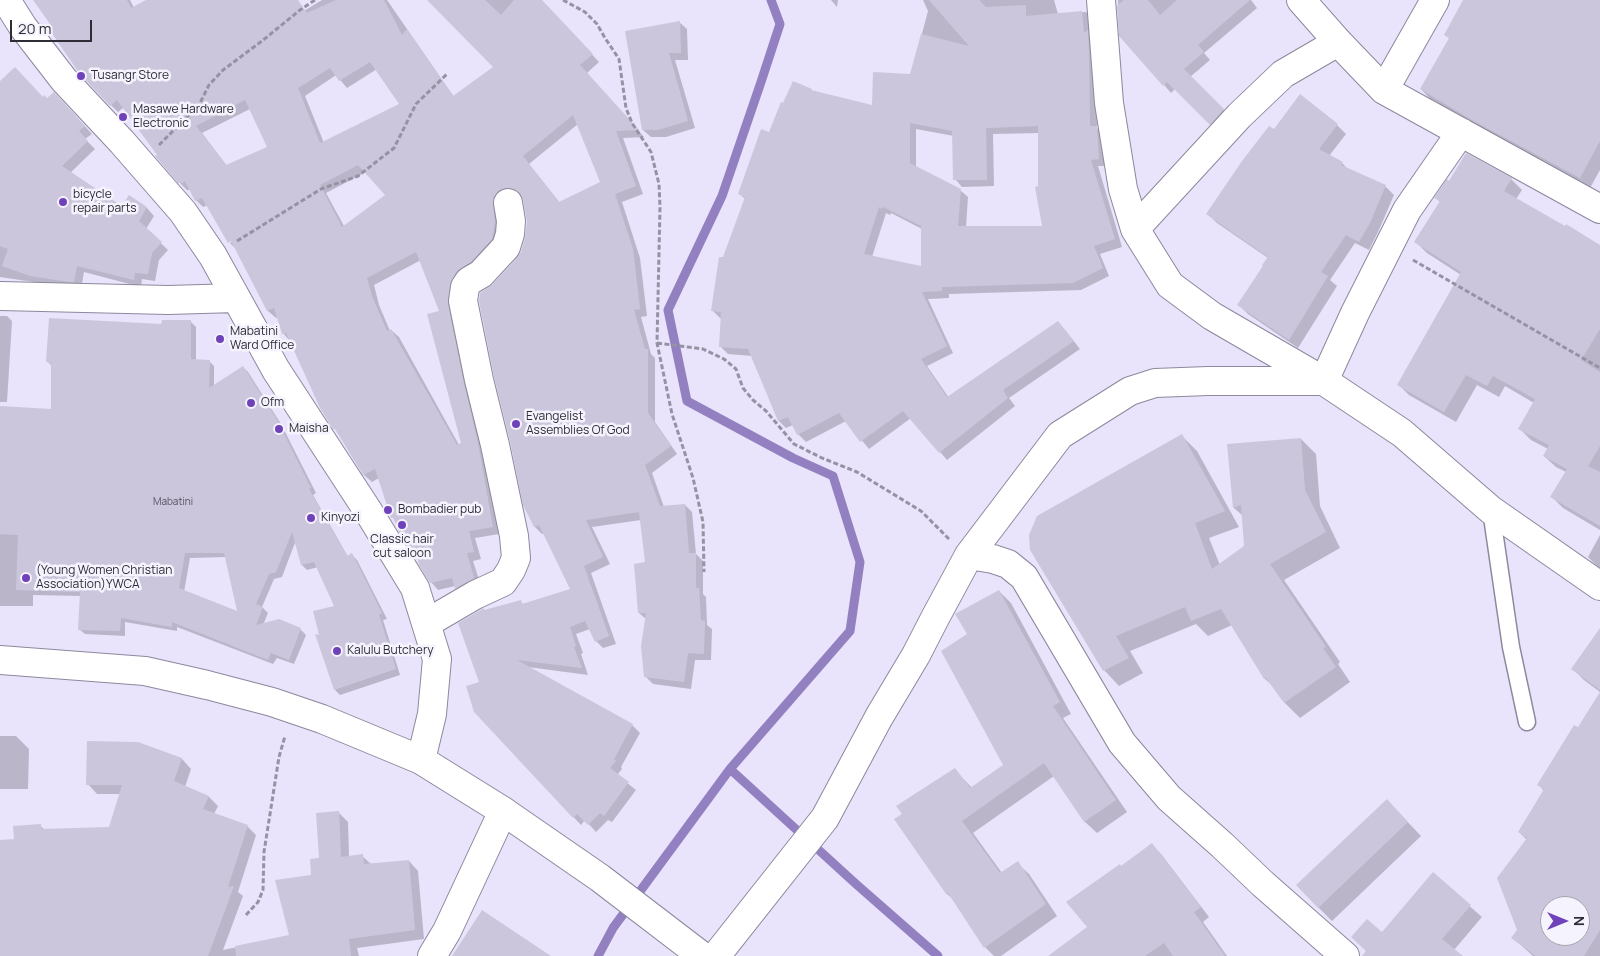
<!DOCTYPE html>
<style>
body{margin:0}
#map{position:relative;width:1600px;height:956px;overflow:hidden;background:#e9e3fb;font-family:Manrope,sans-serif}
canvas{display:block}
.north{position:absolute;left:1540px;top:896px;width:50px;height:50px;box-sizing:border-box;background:#f5f3fd;border:1px solid #a5a3ad;border-radius:50%;rotate:90deg;font-size:14px;font-weight:700;line-height:20px;text-align:center;color:#2e2c34}
.north::after{content:'';display:block;margin:auto;width:18px;height:22px;background:#7042ba;clip-path:polygon(50% 0,100% 100%,50% 72%,0 100%)}
.scale{position:absolute;left:10px;top:20px;width:82px;height:22px;box-sizing:border-box;border:2px solid #2e2c34;border-top:0;padding-left:6px;font-size:15px;line-height:18px;white-space:nowrap;color:#2e2c34;-webkit-text-stroke:4px #f5f3fd;paint-order:stroke}
</style>
<div id="map">
<canvas width="1600" height="956"></canvas>
<div class="north">N</div>
<div class="scale">20 m</div>
</div>
<script>
const ctx = document.querySelector('canvas').getContext('2d');
ctx.lineJoin = 'round';
function paint(path, color) { ctx.fillStyle = color; ctx.fill(path, 'evenodd'); }
function stroke(path, color, width, dash) { ctx.strokeStyle = color; ctx.lineWidth = width; ctx.lineCap = dash ? 'butt' : 'round'; ctx.setLineDash(dash || []); ctx.stroke(path); }
function write(font, color, halo, rows, align = 'center') {
  ctx.font = font + ' Manrope,sans-serif'; ctx.lineWidth = 5; ctx.setLineDash([]); ctx.textBaseline = 'middle'; ctx.strokeStyle = halo; ctx.fillStyle = color; for (const [text, x, y, turn = 0] of rows) {
    ctx.save(); ctx.translate(x, y); ctx.rotate((+turn || 0) * Math.PI / 180); ctx.textAlign = isNaN(turn) ? turn : align; if (halo) ctx.strokeText(text, 0, 0); ctx.fillText(text, 0, 0); ctx.restore();
  }
}
paint(new Path2D(`
 M36,0H130L134,8L178,0H273L279,26L322,0H387L454,97L494,67L428,0H541L599,62L587,73L644,137L623,138L643,194L622,202L640,258L647,316L641,317L651,354L655,358V422L677,454L652,473L664,507L685,505L692,512L696,554L703,561V594L706,597L707,625L712,629L711,660H695L691,689L653,684L645,676L646,619L639,613L647,564L641,520L592,527L610,564L591,573L616,644L603,648L596,641L590,629L576,634L583,653L581,654L588,675L528,667L632,725L640,733L621,767L622,769L617,775L636,790L612,822L608,820L596,832L585,820L581,825L475,712L480,682L485,611L520,601L524,605L571,589L545,533L542,534L535,527L493,286L522,252L526,239L528,222L523,196L514,194L502,230L463,279L485,451L499,534L475,538L481,559L473,561L481,586L463,595L455,586L438,590L431,582L419,558L413,552L396,521L392,517L379,478L372,482L364,475L339,433L334,428L290,341L283,333L278,317L276,318L268,311L237,250L230,243L237,239L229,241V242L208,205L203,207L196,200L191,190H187L179,182L124,107L118,112L111,105ZM377,69L401,105L324,143L305,96L336,75L347,88ZM250,109L269,147L227,166L202,133ZM578,124L602,182L560,203L529,164ZM366,172L387,196L344,226L326,193ZM421,260L441,312L462,444L459,445L399,337L391,330L390,331L379,305L374,285Z
 M831,0H838L837,7Z
 M923,0H1054L1058,14L1086,12L1093,19L1096,61L1097,128L1104,135L1105,166H1098L1122,247L1100,254L1109,276L1081,290L949,294V298L928,299L953,353L927,366L949,398L1065,330L1080,349L1009,398L1015,406L947,460L911,418L869,449L846,421L806,442L798,434L793,425L786,428L779,421L752,356L728,354L721,347L722,318H720L712,310L724,259L746,200L740,194L770,134L811,90L813,92L873,107L911,75L928,11ZM916,129L954,136L955,179L962,187L994,186L993,134L1040,133V187L1044,227H966L968,197L960,190L916,168ZM886,213L890,215L891,213L922,229V268L872,257Z
 M1118,0H1251L1257,8L1204,53L1210,60L1190,77L1231,117L1218,131L1175,89L1171,93L1121,35Z
 M1465,0H1600V170L1590,188L1483,130L1431,100L1421,89L1450,39L1445,34Z
 M679,22L687,29L688,60H675L695,128L666,137H651L643,130Z
 M0,82L47,100L62,101L92,134L85,139L95,149L70,173L123,208L130,197L147,208L154,216L146,229L168,250L159,260L155,281L142,279L141,287L84,272L81,289L0,277Z
 M1337,125L1346,134L1329,156L1342,163L1349,170L1385,186L1394,195L1378,232L1369,250L1355,243L1330,280L1337,286L1298,348L1248,314L1239,305L1268,258L1217,223L1208,214L1274,131Z
 M1511,179L1522,190L1516,199L1600,247V530L1563,508L1552,497L1566,472L1556,467L1544,456L1548,449L1531,440L1520,429L1534,403L1505,386L1499,397L1477,385L1456,422L1409,395L1398,384L1461,275L1427,253L1416,242L1440,202L1436,198Z
 M0,316H7L12,321L7,402H0Z
 M191,322L196,327V360L209,361L214,366V387L243,367L248,372L281,424L316,493L313,495L348,557L352,555L357,560L387,619L383,620L400,675L340,695L335,690L321,638L336,606L318,567L307,570L302,565L296,540L282,577L274,579L262,607L268,613L263,625L279,621L301,630L306,635L294,664L277,658L273,664L177,627V631L125,622V636L85,634L79,629L81,596L33,595V606H0V407L53,410V367L48,362L162,326ZM226,557L238,613L184,592L190,558Z
 M1182,436L1197,451L1239,527L1209,538L1220,565L1245,547L1243,516L1234,508L1229,446L1301,439L1316,454L1320,506L1340,548L1284,580L1340,662L1338,664L1350,682L1300,718L1285,703L1275,688L1265,679L1232,625L1208,636L1196,624L1130,651L1143,673L1119,686L1104,670L1031,550Z
 M1600,535V569L1588,557Z
 M999,591L1011,603L1071,714L1063,718L1127,812L1097,833L1085,822L1054,776L973,833L1002,873L1017,863L1029,874L1057,916L1001,956H994L985,947L954,900L947,894L895,820L955,770L972,788L1004,765L968,634Z
 M1600,654V692L1584,680L1573,669Z
 M1600,694V956H1533L1513,938L1518,930L1527,840L1519,832L1544,791L1539,785L1579,729ZM1550,906H1580V936H1550Z
 M0,736H16L29,749L28,789H0Z
 M138,744L182,759L191,769L185,787L209,797L218,806L214,814L247,826L256,835L238,892L243,896L223,950L291,936L312,876L338,812L348,822L349,857L362,856L371,864L409,861L418,871L424,939L357,948L359,956H0V841L15,840L40,826L45,830L110,828L121,794H97L88,784Z
 M1401,815L1421,836L1332,921L1318,907Z
 M1152,845L1161,854L1209,917L1203,922L1227,956H1050L1089,927L1122,868Z
 M1433,874L1482,917L1454,950L1461,956H1373L1382,934Z`), '#0003');
stroke(new Path2D(`
 M730,769L856,884L938,956
 M598,956L613,928L730,769L850,631L860,562L833,476L793,458L687,401L668,310L722,196L761,82L780,24L771,0`), '#9380c1', 9);
paint(new Path2D(`
 M33,0H127L131,8L146,0H298L307,13L336,0H384L402,35L407,29L453,96L493,67L427,0H485L501,15L514,0H542L593,54L580,65L639,130L616,131L636,186L615,194L633,249L640,309L634,310L645,349H648V413L671,446L645,465L660,506L685,504L689,553H696V588H699L701,620L705,621L704,654L688,653L684,682L644,677L641,646L646,613H638L634,564L645,562L639,512L586,520L603,557L584,566L609,636L595,642L585,621L570,627L576,646L574,647L582,668L517,660L633,724L614,759L616,761L610,768L629,782L604,816L600,813L588,825L577,814L573,818L474,712L466,686L479,682L458,623L484,608V610L521,600L522,604L570,589L539,525L534,527L523,505L510,441L494,377L479,301L480,293L492,285L517,258L521,252L525,238L527,222L523,200L520,193L514,189L506,188L498,191L493,198V206L495,222L492,239L471,262L456,272L450,285L448,304L464,384L478,443L493,527L469,531L474,552L467,553L474,578L455,589L452,578L430,583L419,565L416,551L412,553L399,532L393,517L391,518L375,469L363,475L335,429H333L320,408L286,333L282,334L274,308L267,311L231,241L228,243L202,198L195,201L185,181L183,183H178L155,156L157,155L117,100L110,106L79,73L47,26L50,24ZM370,62L399,104L320,143L298,88L330,68L339,81ZM245,100L267,147L226,165L196,126ZM573,115L600,182L559,202L523,156ZM358,165L385,195L342,227L320,185ZM416,252L439,311L427,314L461,443L457,445L391,329L387,331L372,296L367,278Z
 M929,0H979L986,7L1026,5V16L1082,11L1084,33L1088,30L1089,53L1090,126H1097V128L1099,159L1091,160L1115,239L1094,246L1103,268L1073,283L942,287V291L922,292L947,346L921,359L947,397L1058,321L1074,341L1003,390L1008,398L939,453L903,411L860,442L839,413L797,435L788,417L778,421L748,349L719,347L721,312L711,311L719,257H723L745,197L738,194L761,129L769,132L781,102L783,103L793,81L812,89L811,90L872,105L873,72L910,74L921,34L969,46ZM910,123L952,131L953,180H987L986,128L1038,126V186L1035,187L1042,226H958L961,189L910,163ZM879,207L882,209L883,207L921,226V266L864,254Z
 M1124,0H1148L1160,15L1177,0H1250L1198,45L1204,52L1184,69L1224,109L1210,125L1167,82L1163,86L1119,36L1117,6Z
 M1463,0H1600V141L1580,178L1472,120L1420,89L1449,38L1444,35Z
 M680,21L681,53H669L688,121L658,130H642L625,31Z
 M15,67L43,97L44,95L47,98L54,92L85,126L79,131L88,141L62,166L122,206L129,195L147,207L139,221L162,242L152,253L148,274L135,273L134,280L77,266L74,282H69L30,276L2,266L8,249L0,246V81Z
 M1300,94L1338,124L1319,149L1343,162L1341,165L1386,185L1370,223L1359,242L1346,235L1321,272L1328,276L1289,340L1237,305L1263,266L1262,265L1268,257L1206,214L1242,161L1269,126L1274,129Z
 M1466,153L1512,178L1504,191L1565,226L1566,224L1600,245V329L1581,360L1600,372V446L1588,466L1600,472V526L1550,497L1567,469L1543,456L1549,445L1518,429L1535,399L1493,376L1487,386L1466,375L1444,412L1397,385L1461,272L1414,242L1440,201L1434,198L1447,179L1449,181Z
 M49,318L161,324L162,320H191V359L210,360L209,388L243,366L276,418L311,488L309,489L347,556L352,553L382,613L379,615L396,669L334,690L315,634L319,635L313,611L334,606L314,562L301,565L292,532L276,572L269,574L256,604L263,607L256,625L279,619L301,628L289,660L271,653L268,660L172,622V627L121,618L120,631L78,630L80,592L16,590L18,535L0,534V406L51,409V363L46,362ZM185,553H224L237,611L179,588Z
 M1182,434L1225,511L1195,523L1212,569L1244,546L1241,505L1233,508L1227,444L1301,438L1305,490L1326,532L1270,564L1326,647L1323,648L1336,667L1284,703L1266,678L1264,679L1221,609L1191,621L1185,607L1116,636L1129,658L1103,671L1030,550L1029,535L1037,516Z
 M999,590L1060,702L1053,706L1116,800L1084,822L1044,763L962,821L1000,873L1018,861L1046,904L984,948L948,893L946,894L894,819L902,814L896,806L955,768L970,788L1003,765L941,651L967,634L955,614Z
 M1600,628V690L1571,669Z
 M1600,692V930L1584,956H1536L1511,938L1517,930L1497,878L1527,838L1518,832L1544,789L1537,785L1574,725L1578,727ZM1550,906H1580V936H1550Z
 M87,741L138,742L182,758L174,781L209,796L203,809L248,825L228,887L234,886L208,956H0V840L14,839L13,826L41,824V829L109,827L122,785H86Z
 M1387,799L1408,822L1318,908L1296,885Z
 M339,811L341,857L363,854L364,864L409,860L415,930L349,939L351,956H236L235,946L289,935L275,880L311,875L310,859L319,858L316,813Z
 M1152,843L1201,907L1194,912L1225,956H1173L1164,943L1145,956H1048L1087,927L1066,902L1120,864L1121,866Z
 M1433,872L1471,905L1442,939L1463,956H1362L1366,951L1351,937L1367,919L1382,932Z
 M482,910L551,956H452Z`), '#ccc6dd');
const service = new Path2D(`
 M1491,510L1511,647L1527,722`);
const minor = new Path2D(`
 M6,0L23,27L64,80L122,142L183,212L213,256L276,370L368,511L415,588L437,659L432,714L421,760
 M1101,0L1109,103L1123,189L1135,229L1170,285L1212,316L1324,381L1402,433L1491,510L1600,586
 M1301,0L1338,42L1384,90L1600,209
 M1384,90L1435,0
 M1135,229L1239,116L1283,74L1338,42
 M0,296L168,300L236,298
 M969,555L993,559L1008,564L1024,577L1122,743L1169,798L1222,845L1263,884L1345,956
 M427,623L475,595L503,582L511,570L516,558L514,536L495,445L479,380L463,301L465,287L469,281L481,274L506,247L510,234L511,221L508,203
 M432,956L447,931L503,811
 M716,956L825,818L879,717L916,655L935,618L969,555L1060,435L1130,391L1155,383L1208,381H1324L1355,313L1407,210L1461,132`);
const secondary = new Path2D(`
 M0,660L145,671L207,685L272,702L322,719L421,760L503,811L600,878L702,956`);
stroke(service, '#8d889d', 19);
stroke(minor, '#8d889d', 30);
stroke(secondary, '#8d889d', 30);
stroke(new Path2D(`
 M563,0L585,12L597,24L605,38L619,59L626,108L632,123L651,152L659,184L660,207L657,343L672,414L693,478L703,522L704,572
 M159,145L199,105L209,85L223,70L262,41L300,10L315,0
 M237,241L321,189L358,176L394,148L416,104L447,74
 M1413,260L1600,368
 M657,343L703,349L724,359L736,369L743,388L753,400L766,411L794,444L822,458L857,472L921,511L949,539
 M246,915L258,902L263,890L264,852L279,757L285,736`), '#9692a3', 3, [5, 2.5]);
stroke(service, '#fff', 16);
stroke(minor, '#fff', 28);
stroke(secondary, '#fff', 28);
for (const [x, y, r, color] of [
 [81,76,5,"#7042ba"],
 [123,117,5,"#7042ba"],
 [63,202,5,"#7042ba"],
 [220,339,5,"#7042ba"],
 [251,403,5,"#7042ba"],
 [516,424,5,"#7042ba"],
 [279,429,5,"#7042ba"],
 [388,510,5,"#7042ba"],
 [311,518,5,"#7042ba"],
 [402,525,5,"#7042ba"],
 [26,578,5,"#7042ba"],
 [337,651,5,"#7042ba"]
]) { const dot = new Path2D(); dot.arc(x, y, r, 0, 2 * Math.PI); ctx.fillStyle = color; ctx.fill(dot); stroke(dot, '#f5f3fd', 2); }
write('10px', '#56525e', null, [
 ["Mabatini",173,502]
]);
write('12px', '#2e2c34', '#f5f3fd', [
 ["Tusangr Store",91,76],
 ["Masawe Hardware",133,110],
 ["Electronic",133,124],
 ["bicycle",73,195],
 ["repair parts",73,209],
 ["Mabatini",230,332],
 ["Ward Office",230,346],
 ["Ofm",261,403],
 ["Evangelist",526,417],
 ["Assemblies Of God",526,431],
 ["Maisha",289,429],
 ["Bombadier pub",398,510],
 ["Kinyozi",321,518],
 ["Classic hair",402,540,"center"],
 ["cut saloon",402,554,"center"],
 ["(Young Women Christian",36,571],
 ["Association)YWCA",36,585],
 ["Kalulu Butchery",347,651]
], 'left');
</script>
